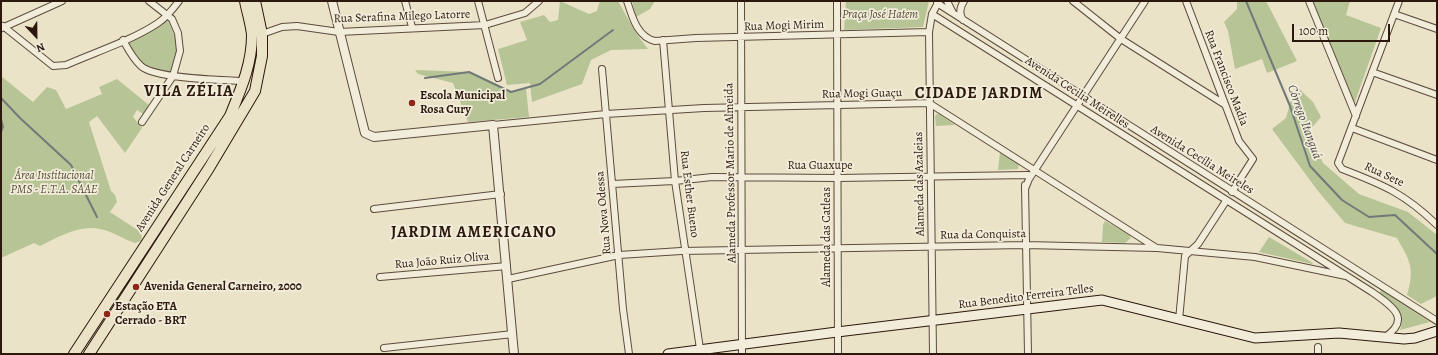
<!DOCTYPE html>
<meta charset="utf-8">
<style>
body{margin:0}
#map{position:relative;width:1438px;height:355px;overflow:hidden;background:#ebe3c8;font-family:Alegreya,serif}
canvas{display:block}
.frame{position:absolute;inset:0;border:2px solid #2c180d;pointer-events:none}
.north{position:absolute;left:16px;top:16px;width:40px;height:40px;-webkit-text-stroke:3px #f2eddb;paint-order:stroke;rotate:158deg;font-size:11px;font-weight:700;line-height:16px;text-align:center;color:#2c180d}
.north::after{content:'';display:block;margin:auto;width:14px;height:18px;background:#2c180d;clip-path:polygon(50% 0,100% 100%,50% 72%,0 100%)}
.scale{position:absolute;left:1292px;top:24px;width:98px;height:18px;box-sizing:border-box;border:2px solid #2c180d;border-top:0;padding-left:5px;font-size:12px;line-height:14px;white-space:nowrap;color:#2c180d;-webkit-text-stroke:3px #f2eddb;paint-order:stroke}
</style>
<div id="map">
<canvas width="1438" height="355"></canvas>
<div class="frame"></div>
<div class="north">N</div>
<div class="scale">100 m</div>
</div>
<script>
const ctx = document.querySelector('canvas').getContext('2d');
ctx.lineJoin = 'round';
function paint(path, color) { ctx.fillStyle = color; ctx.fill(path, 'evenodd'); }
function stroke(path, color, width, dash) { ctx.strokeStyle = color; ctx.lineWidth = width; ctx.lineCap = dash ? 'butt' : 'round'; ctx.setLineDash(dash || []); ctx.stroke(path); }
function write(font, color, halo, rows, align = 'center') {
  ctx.font = font + ' Alegreya,serif'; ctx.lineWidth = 3.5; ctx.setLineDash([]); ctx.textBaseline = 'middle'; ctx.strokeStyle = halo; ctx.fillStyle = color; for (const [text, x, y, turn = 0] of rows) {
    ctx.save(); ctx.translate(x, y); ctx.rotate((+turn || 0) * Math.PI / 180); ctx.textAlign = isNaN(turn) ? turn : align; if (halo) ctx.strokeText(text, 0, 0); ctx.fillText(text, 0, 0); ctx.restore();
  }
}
paint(new Path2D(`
 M560,1L589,14L597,11L600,1H618L636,33L648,49L611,50L591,60L582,84L532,102L530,83L507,85L498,49L527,40L520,22L544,15L550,22L558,20Z
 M632,1H655L650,9L636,17Z
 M846,1H929L923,27L844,30Z
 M1237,1H1266L1297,61L1267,73L1262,59L1235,69L1228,31L1224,22L1237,9Z
 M1313,1H1350L1346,15L1381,28L1355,102H1353Z
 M168,21C176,36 182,56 171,72C143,71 141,63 126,42Z
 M415,70L469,72L511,92L526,88L529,117L468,122L453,83L418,74Z
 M1,76L33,102L47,87L56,90L66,109L102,94L99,87L117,79L149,105L143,114L137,110L133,117L142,128L125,153L97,116L89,122L111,191L115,195L117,202L110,212L139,231L142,237L141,241L135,243C123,239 112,231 100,229C80,224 58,237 40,246L34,243L1,258Z
 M1295,85L1313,102L1321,117L1309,131L1323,163L1359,194L1408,212L1437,235V296L1421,304L1407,295C1415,268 1410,261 1397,238L1345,223L1318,191L1272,129L1286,118Z
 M937,114H939L955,125L936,126L935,116Z
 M1000,152L1019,163L1018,169L998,170Z
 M1105,221L1128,234L1131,238L1125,243L1102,242L1103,225Z
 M1269,237L1313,263L1312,264L1259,252Z
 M1381,290L1430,322L1400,330C1408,311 1392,302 1379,293Z`), '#b7c496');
stroke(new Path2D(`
 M1246,1L1290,106L1310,166L1342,200L1369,217L1395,215L1437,254
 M425,78L469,72L511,92L540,84L613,30
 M1,98L20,118L71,165L97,217
 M1,119L3,127L1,132`), '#707a78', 2);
const minor = new Path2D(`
 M405,1L412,27
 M478,1L498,78
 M627,1C632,16 637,37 655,41L696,38L929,32
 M741,1L742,354
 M837,1L838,354
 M937,1V3L1437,321
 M947,1L953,13
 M1073,1L1121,39L1224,104
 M1186,1L1239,141L1253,159L1232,192
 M1309,1L1356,116
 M1399,1L1338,163L1342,169C1384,185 1405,194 1437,225
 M932,14L1372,292C1390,305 1413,318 1385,337
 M1394,14L1437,29
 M963,20C959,14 960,7 964,1
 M3,26L53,66L66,65C95,52 131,41 158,23C167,17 173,9 179,1
 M2,28L62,1
 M262,34L282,27L297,26L339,32L485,25L525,13L539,1
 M123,40C128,49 133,59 141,66C155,79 223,80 245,81
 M663,40L675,181L700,349
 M602,69L623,309L629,354
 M1372,72L1437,95
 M142,122L173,76L180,51L178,33L172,19L149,1
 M493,125L606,114L704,108L929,103L1155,247
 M1352,128L1437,160
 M612,184L675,181L712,177L838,178L1028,175
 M1025,185L1028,354
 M1025,189L1029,179L1145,1
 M374,209L501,194
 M380,277L507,266
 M508,279L619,255L681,251L1025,245L1157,248L1255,257L1346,276
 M1179,320L1185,256L1198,244L1226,201
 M384,348L513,334
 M933,354L929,32L932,14L939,1
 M1318,354V347`);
const tertiary = new Path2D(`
 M332,1L365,133L374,137L493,125L514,354`);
const secondary = new Path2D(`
 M668,354L837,332L1102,300L1255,338L1339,333L1404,339L1415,338L1437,331`);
const primary = new Path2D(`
 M74,354L230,116C241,89 252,64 252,35C251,24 247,12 245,1
 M89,354L209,168L255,91L262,56V34L255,1`);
stroke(minor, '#5c4b3c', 8);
stroke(tertiary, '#5c4b3c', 10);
stroke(secondary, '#2c180d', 11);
stroke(primary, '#2c180d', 12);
stroke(minor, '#f2eddb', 6);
stroke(tertiary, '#f2eddb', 8);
stroke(secondary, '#f2eddb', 9);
stroke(primary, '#ebe3c8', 10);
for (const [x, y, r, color] of [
 [412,103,4,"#8f2418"],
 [136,287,4,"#8f2418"],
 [107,314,4,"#8f2418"]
]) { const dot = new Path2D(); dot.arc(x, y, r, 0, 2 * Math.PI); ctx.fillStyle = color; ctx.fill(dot); stroke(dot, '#f2eddb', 1.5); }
write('italic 12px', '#564c36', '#f2eddb', [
 ["Praça José Hatem",880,15],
 ["Área Institucional",54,176],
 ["PMS - E.T.A. SAAE",54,190]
]);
write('12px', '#2c180d', '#f2eddb', [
 ["Rua Serafina Milego Latorre",402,17,-2],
 ["Rua Mogi Mirim",784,26,-2],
 ["Rua Francisco Madia",1226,78,69],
 ["Avenida Cecilia Meirelles",1077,93,33],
 ["Rua Mogi Guaçu",862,94,-1],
 ["Avenida Cecília Meireles",1202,160,32],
 ["Rua Guaxupe",820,166],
 ["Alameda Professor Mario de Almeida",731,173,-91],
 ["Rua Sete",1384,175,25],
 ["Avenida General Carneiro",173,178,-57],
 ["Alameda das Azaleias",920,184,-91],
 ["Rua Esther Bueno",689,194,83],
 ["Rua Nova Odessa",604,213,-95],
 ["Rua da Conquista",983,235,-1],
 ["Alameda das Catleas",827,237,-90],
 ["Rua João Ruiz Oliva",442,261,-5],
 ["Rua Benedito Ferreira Telles",1026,297,-7]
]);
write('bold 12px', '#2c180d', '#f2eddb', [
 ["Escola Municipal",420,96],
 ["Rosa Cury",420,110],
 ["Avenida General Carneiro, 2000",144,287],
 ["Estação ETA",115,307],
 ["Cerrado - BRT",115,321]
], 'left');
write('italic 13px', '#54514c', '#f2eddb', [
 ["Córrego Itanguá",1304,122,70]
]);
ctx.letterSpacing = '1px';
write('bold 16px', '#2c180d', '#f2eddb', [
 ["VILA ZÉLIA",189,92],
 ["CIDADE JARDIM",979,94],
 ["JARDIM AMERICANO",474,233]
]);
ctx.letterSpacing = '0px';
</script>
